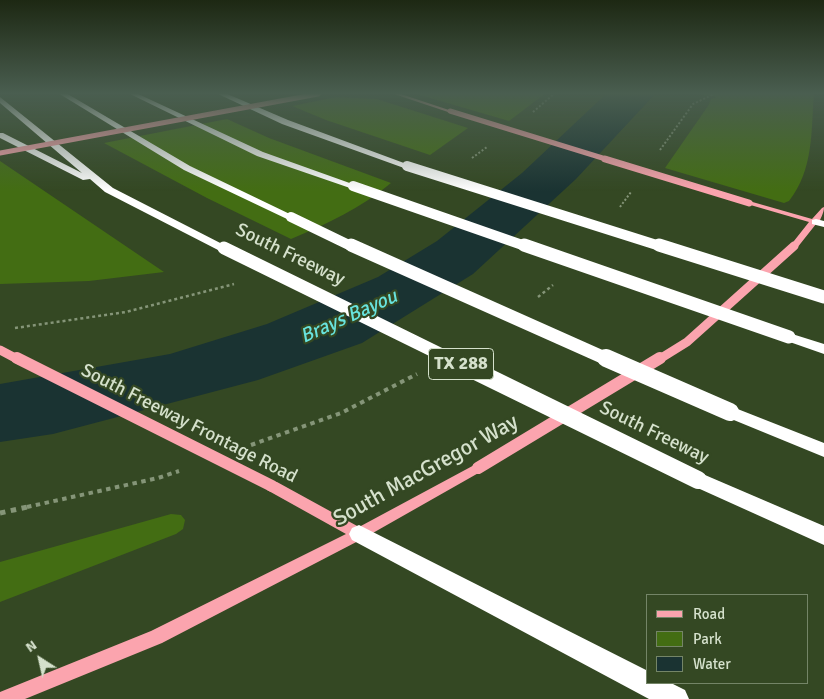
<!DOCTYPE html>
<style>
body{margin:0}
#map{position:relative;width:824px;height:699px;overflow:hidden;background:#344823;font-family:Signika,sans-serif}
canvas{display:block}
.legend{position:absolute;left:646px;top:594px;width:162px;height:90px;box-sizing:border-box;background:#344823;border:1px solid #748567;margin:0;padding:6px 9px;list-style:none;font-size:15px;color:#d5e1cc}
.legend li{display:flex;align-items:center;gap:10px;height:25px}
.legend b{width:25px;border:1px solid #748567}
.north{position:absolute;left:15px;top:634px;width:50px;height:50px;-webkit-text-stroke:4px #344823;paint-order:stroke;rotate:325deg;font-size:14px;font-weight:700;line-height:20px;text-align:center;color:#d5e1cc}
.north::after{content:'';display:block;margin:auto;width:18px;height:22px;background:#d5e1cc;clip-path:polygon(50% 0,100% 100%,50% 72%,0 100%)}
</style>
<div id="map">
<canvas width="824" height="699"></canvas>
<ul class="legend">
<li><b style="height:6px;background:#fba4ae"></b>Road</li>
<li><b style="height:14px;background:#436d13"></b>Park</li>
<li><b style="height:14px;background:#1a3332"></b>Water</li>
</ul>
<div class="north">N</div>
</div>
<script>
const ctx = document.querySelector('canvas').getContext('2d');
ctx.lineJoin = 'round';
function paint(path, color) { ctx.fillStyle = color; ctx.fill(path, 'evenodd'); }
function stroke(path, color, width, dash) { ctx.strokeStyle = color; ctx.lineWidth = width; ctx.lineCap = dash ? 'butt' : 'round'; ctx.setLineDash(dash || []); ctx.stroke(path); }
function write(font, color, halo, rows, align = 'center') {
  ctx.font = font + ' Signika,sans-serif'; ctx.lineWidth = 4.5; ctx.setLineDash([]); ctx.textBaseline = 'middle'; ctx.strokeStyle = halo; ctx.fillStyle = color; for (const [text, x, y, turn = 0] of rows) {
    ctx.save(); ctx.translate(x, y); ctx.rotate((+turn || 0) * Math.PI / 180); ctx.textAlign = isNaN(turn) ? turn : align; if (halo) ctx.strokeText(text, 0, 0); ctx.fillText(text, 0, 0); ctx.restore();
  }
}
paint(new Path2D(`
 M413,93H546L509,121Z
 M691,93H814C811,131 814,169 789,201L784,203L665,168L708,106L711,99L716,97Z
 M336,97L377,99L468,128L430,155L326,120L292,106Z
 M227,119L269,138L391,183C361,208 327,224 291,239L207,198L104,143Z
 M0,161L164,272L89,281L0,284Z
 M171,514L181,515L185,520L183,529L176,534L0,602V562Z`), '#436d13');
paint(new Path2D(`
 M607,93H656L576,179L473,274L362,343L258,380L53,434L0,442V384L170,354L267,324L378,277L437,241L522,173Z`), '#1a3332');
stroke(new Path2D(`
 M533,112L555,93
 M660,150L693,104L716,93
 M472,158L487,147
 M620,207L631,192`), '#859578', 2, [2, 2]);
stroke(new Path2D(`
 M538,297L553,285
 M15,328L126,312L234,284`), '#859578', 2.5, [3, 3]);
stroke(new Path2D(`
 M251,445L341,413L417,374
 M27,507L158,478L179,471`), '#859578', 4, [4.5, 4.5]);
stroke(new Path2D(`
 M0,513L32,506`), '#859578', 5, [5.5, 5.5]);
paint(new Path2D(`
 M317,93H327L318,95L316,94Z
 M391,93H398L452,111L448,112Z
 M749,201L812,219L822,208L824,207C824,214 820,218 819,224H816L797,248H794L790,246L809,222L747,204V202Z
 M478,463L482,465L484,468L482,471L364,538L162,643L25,699H0V692L151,631L346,534L267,490L266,486L267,482L272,481L277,482L359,527Z`), '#fba4ae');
paint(new Path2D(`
 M58,93H66L190,166L296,217L291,220L287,219L184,170Z
 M128,93H136L263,152L358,186L350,188L257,156Z
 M216,93H225L288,120L412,166L404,168L282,124Z
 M0,97L113,188L230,248L228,251H220L105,192L90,179L83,180L0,138V133H3L82,173L0,103Z
 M816,219L824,221V227L812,224V220Z
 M789,333L824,344V354L784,340L782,337Z
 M730,406L824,443V457L724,416L722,412L724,408Z
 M698,472L824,526V545L691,485L688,480L691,475Z
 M359,525L648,671V683H671L685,690L689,699H649L352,540L349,534L352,528Z`), '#fff');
stroke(new Path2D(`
 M450,111L609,160
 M0,153L318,94`), '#fba4ae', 5);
stroke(new Path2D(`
 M605,159L749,203`), '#fba4ae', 7);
stroke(new Path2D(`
 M0,350L19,360
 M658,360L687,342L794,246`), '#fba4ae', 9);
stroke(new Path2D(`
 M17,358L272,486
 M478,468L660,358`), '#fba4ae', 12);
stroke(new Path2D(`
 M407,166L663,247
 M353,186L528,247
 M291,217L353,247`), '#fff', 10);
stroke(new Path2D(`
 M351,245L609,360
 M524,245L789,337
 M659,245L824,297
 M224,248L452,360`), '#fff', 13);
stroke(new Path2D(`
 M449,358L698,480
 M606,358L730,412`), '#fff', 18);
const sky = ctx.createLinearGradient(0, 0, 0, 191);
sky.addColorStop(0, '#1d2813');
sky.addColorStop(0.49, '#4a5e50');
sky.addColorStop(1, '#4a5e5000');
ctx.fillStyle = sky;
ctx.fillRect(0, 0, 824, 191);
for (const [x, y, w] of [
 [461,364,65]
]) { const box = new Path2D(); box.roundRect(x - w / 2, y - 15.5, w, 31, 4); ctx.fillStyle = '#344823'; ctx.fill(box); stroke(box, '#d5e1cc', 1); }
write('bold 18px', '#d5e1cc', null, [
 ["TX 288",461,364]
]);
write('19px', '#d5e1cc', '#344823', [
 ["South Freeway",290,255,26],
 ["South Freeway Frontage Road",189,424,27],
 ["South Freeway",654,433,26]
]);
write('italic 20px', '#68e3de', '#344823', [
 ["Brays Bayou",349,317,-24]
]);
write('22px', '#d5e1cc', '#344823', [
 ["South MacGregor Way",426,471,-29]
]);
</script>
